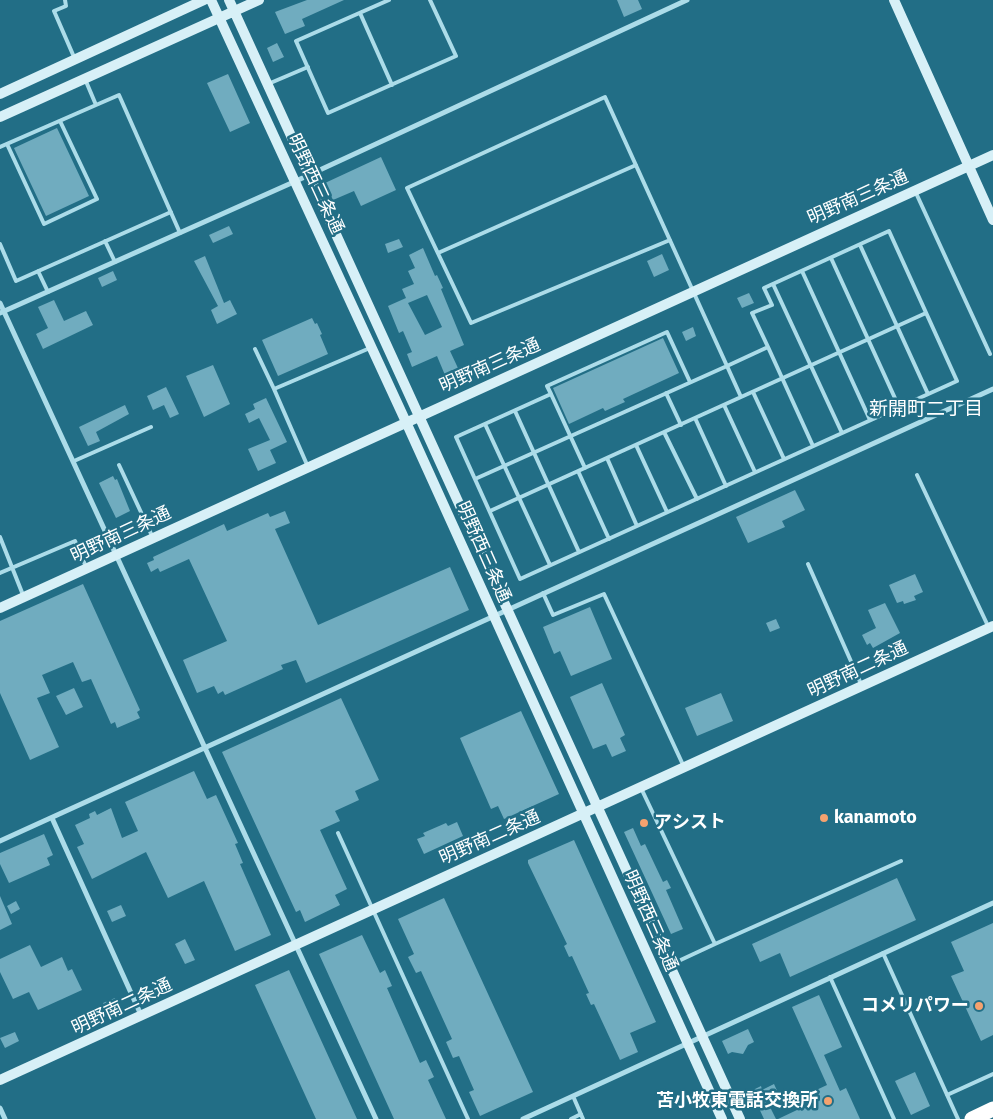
<!DOCTYPE html>
<meta charset="utf-8">
<style>
body{margin:0}
canvas{display:block;background:#226e86}
</style>
<canvas width="993" height="1119"></canvas>
<script>
const ctx = document.querySelector('canvas').getContext('2d');
ctx.lineJoin = 'round';
function paint(path, color) { ctx.fillStyle = color; ctx.fill(path, 'evenodd'); }
function stroke(path, color, width, dash) { ctx.strokeStyle = color; ctx.lineWidth = width; ctx.lineCap = dash ? 'butt' : 'round'; ctx.setLineDash(dash || []); ctx.stroke(path); }
function write(font, color, halo, rows, align = 'center') {
  ctx.font = font + ' "Fira Sans","Noto Sans JP",sans-serif'; ctx.lineWidth = 5; ctx.setLineDash([]); ctx.textBaseline = 'middle'; ctx.strokeStyle = halo; ctx.fillStyle = color; for (const [text, x, y, turn = 0] of rows) {
    ctx.save(); ctx.translate(x, y); ctx.rotate((+turn || 0) * Math.PI / 180); ctx.textAlign = isNaN(turn) ? turn : align; if (halo) ctx.strokeText(text, 0, 0); ctx.fillText(text, 0, 0); ctx.restore();
  }
}
paint(new Path2D(`
 M307,0H344L302,19L305,26L285,34L275,12Z
 M617,0H638L642,9L624,17Z
 M277,43L284,57L273,62L267,48Z
 M228,74L250,123L230,132L207,83Z
 M57,128L89,196L46,216L14,148Z
 M381,157L396,190L361,206L354,191L333,200L325,183Z
 M229,226L233,234L213,243L209,235Z
 M399,239L403,247L388,253L385,244Z
 M423,248L435,276L437,275L443,288L441,289L464,345L450,351L464,381L450,387L437,356L412,367L407,354L412,352L403,331L399,333L388,306L406,298L402,289L414,284L408,271L415,268L409,255ZM427,295L442,327L425,335L408,303Z
 M662,254L669,270L654,277L647,261Z
 M205,256L224,303L230,300L237,314L217,324L211,310L218,306L194,261Z
 M113,271L117,280L102,287L98,278Z
 M749,293L754,303L742,308L737,298Z
 M54,300L64,321L86,311L93,325L43,349L36,334L48,328L38,307Z
 M312,318L315,324L317,323L322,334L320,335L328,354L278,376L262,340Z
 M693,327L696,336L686,341L682,332Z
 M663,338L679,373L623,399L625,402L605,411L603,408L569,424L553,388Z
 M213,365L230,404L204,417L186,376Z
 M166,387L179,414L170,418L164,405L153,410L147,396Z
 M266,398L287,442L270,450L276,463L258,471L248,449L270,440L259,418L249,423L245,414L255,409L253,404Z
 M125,405L129,414L96,432L100,441L88,446L79,427Z
 M113,476L115,480L117,479L130,511L116,518L99,483Z
 M795,490L805,510L782,521L785,527L748,543L736,517Z
 M285,511L290,523L275,529L318,625L450,567L469,610L306,683L296,660L281,665L283,669L225,695L223,691L218,694L214,686L197,693L183,660L227,641L189,559L160,572L158,568L151,572L147,563L154,560L153,557L224,524L227,531L268,513L270,517Z
 M915,574L923,592L914,596L916,600L904,604L903,601L897,603L889,585Z
 M83,584L140,710L137,712L140,718L117,728L115,722L111,724L91,679L82,682L73,662L42,675L50,693L37,698L59,747L30,760L0,693V621Z
 M885,603L900,633L873,648L870,643L867,645L862,635L876,628L868,610Z
 M590,607L612,659L571,676L560,651L554,654L543,627Z
 M776,619L780,628L770,632L766,623Z
 M602,683L625,735L620,738L626,751L612,757L606,744L593,749L570,697Z
 M74,688L83,707L66,715L56,696Z
 M721,693L733,721L697,736L685,708Z
 M341,698L379,780L355,791L359,800L335,811L340,821L320,830L347,889L335,895L340,905L305,922L300,910L296,912L222,752Z
 M521,711L559,794L504,819L498,806L491,809L460,738Z
 M194,771L207,799L216,795L238,843L235,844L243,863L240,864L271,935L235,951L204,881L168,898L146,852L92,879L77,847L84,844L75,825L90,818L89,814L95,811L97,815L111,808L122,838L138,831L125,802Z
 M457,822L463,836L424,854L417,839L425,836L423,833L446,823L448,826Z
 M633,828L641,846L645,844L663,882L667,880L671,888L666,890L683,929L671,934L624,832Z
 M44,834L53,855L47,858L50,865L9,883L0,864V853Z
 M574,840L656,1022L630,1033L638,1052L620,1060L594,1004L591,1005L586,994L589,993L572,956L569,957L564,946L567,944L528,863V860Z
 M897,878L916,920L790,977L780,953L760,962L752,944Z
 M0,896L12,924L0,930Z
 M444,898L533,1092L480,1116L469,1092L474,1090L459,1056L453,1058L446,1042L452,1039L421,971L416,973L408,957L414,954L398,919Z
 M16,901L20,909L11,914L7,906Z
 M121,905L126,916L112,922L107,911Z
 M993,923V1035L981,1041L951,976L964,971L951,942Z
 M362,935L380,973L385,970L392,986L387,988L420,1063L426,1060L434,1077L428,1080L446,1119H394L319,954Z
 M185,939L195,960L185,964L175,944Z
 M30,945L41,967L62,957L68,971L72,969L82,990L38,1010L29,992L13,999L0,972V959Z
 M289,970L357,1119H316L255,985Z
 M819,995L842,1047L824,1055L840,1091L846,1088L860,1119H778L797,1110L794,1105L814,1096L812,1092L827,1085L792,1007Z
 M115,998L119,1005L107,1010L103,1003Z
 M748,1029L754,1042L748,1045L743,1054L732,1052L728,1054L722,1041Z
 M15,1032L19,1041L5,1048L0,1038Z
 M915,1072L930,1106L911,1115L895,1081Z
 M774,1084L780,1097L768,1103L776,1119H764L751,1091L761,1086L762,1090Z`), '#70acbf');
stroke(new Path2D(`
 M65,0L66,6L54,11L74,57
 M389,0L296,41L328,113L456,56L430,0
 M360,13L392,85
 M85,79L96,105L119,95L180,233
 M268,84L308,67
 M7,144L44,224L97,199L60,121
 M0,147L96,105
 M916,193L990,354
 M105,241L115,262
 M0,244L16,281L171,212
 M860,245L928,394
 M438,253L636,165
 M831,258L899,407
 M38,271L48,292
 M802,271L870,420
 M773,284L842,433
 M768,347L813,446
 M255,349L274,389
 M753,392L784,459
 M666,393L681,425
 M551,394L547,386L667,332L690,382
 M724,405L755,472
 M515,411L579,552
 M695,418L726,486
 M485,424L550,565
 M664,432L697,499
 M636,445L667,512
 M607,458L637,526
 M74,461L151,427
 M119,465L153,538
 M308,467L274,389L370,348
 M585,468L551,394L456,437L520,579L957,381L889,231L764,288L772,305L752,313L768,347L727,366L741,397
 M578,471L609,539
 M917,475L988,626
 M475,479L727,366C686,276 646,186 605,97L407,188L471,323L670,240
 M490,511L926,313
 M0,537L23,595
 M808,564L861,684
 M0,573L75,541L86,567
 M543,593L553,615L604,594L684,767
 M641,788L715,944L672,964
 M338,833L468,1119
 M715,944L901,861
 M883,953L958,1119
 M830,977L894,1119
 M947,1095L993,1074
 M573,1096L583,1119
 M571,1119L581,1114`), '#acdce9', 4);
stroke(new Path2D(`
 M0,303L376,1119
 M0,313L296,181L687,0
 M52,818L141,1015
 M0,841L993,389
 M0,1108L5,1119
 M523,1119L993,903`), '#acdce9', 5);
stroke(new Path2D(`
 M211,0L406,422L722,1119
 M229,0L740,1119
 M894,0L993,220
 M0,94L204,0
 M0,117L259,0
 M0,608L993,155
 M0,1080L993,626`), '#d7f0f7', 10);
stroke(new Path2D(`
 M972,1119L993,1109`), '#fff', 15);
for (const [x, y, r, color] of [
 [824,818,5,"#f5a26f"],
 [644,823,5,"#f5a26f"],
 [979,1006,5,"#f5a26f"],
 [828,1101,5,"#f5a26f"]
]) { const dot = new Path2D(); dot.arc(x, y, r, 0, 2 * Math.PI); ctx.fillStyle = color; ctx.fill(dot); stroke(dot, '#226e86', 2); }
write('18px', '#fff', '#226e86', [
 ["明野西三条通",315,184,65],
 ["明野南三条通",858,198,-24],
 ["明野南三条通",490,366,-24],
 ["明野南三条通",121,535,-25],
 ["明野西三条通",483,552,66],
 ["明野南二条通",858,670,-25],
 ["明野南二条通",490,838,-24],
 ["明野西三条通",650,921,66],
 ["明野南二条通",122,1007,-25]
]);
write('bold 18px', '#fff', '#226e86', [
 ["kanamoto",834,818],
 ["アシスト",654,823],
 ["コメリパワー",969,1006,"right"],
 ["苫小牧東電話交換所",818,1101,"right"]
], 'left');
write('19px', '#fff', '#226e86', [
 ["新開町二丁目",926,410]
]);
</script>
